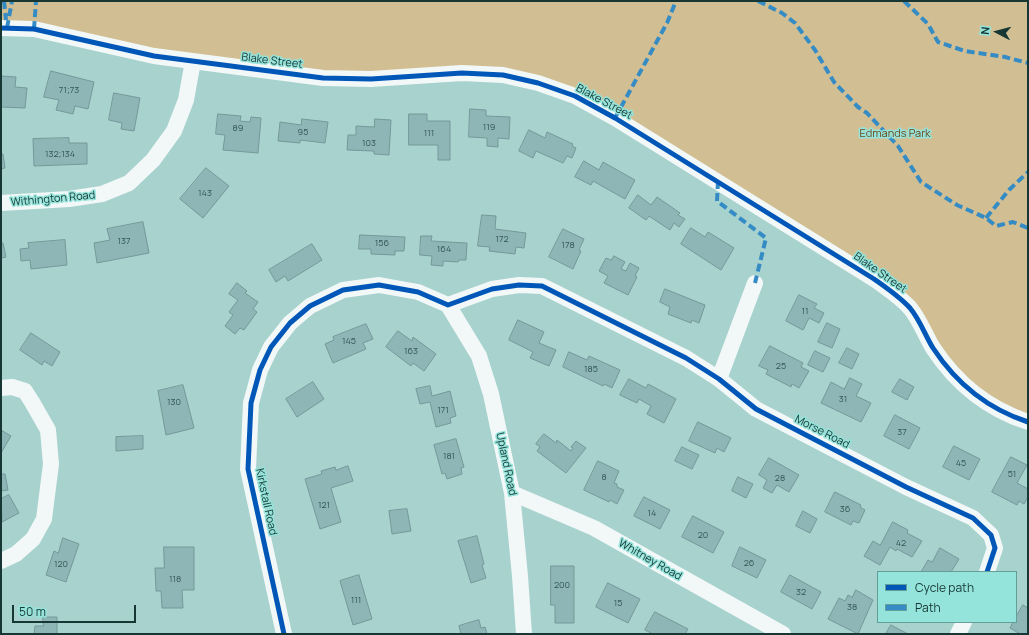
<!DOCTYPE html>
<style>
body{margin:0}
#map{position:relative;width:1029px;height:635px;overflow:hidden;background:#a7d2cd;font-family:Manrope,sans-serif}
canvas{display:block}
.frame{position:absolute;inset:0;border:2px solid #163734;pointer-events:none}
.legend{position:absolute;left:877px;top:571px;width:140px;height:52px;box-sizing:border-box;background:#95e4db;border:1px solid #629f98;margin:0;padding:5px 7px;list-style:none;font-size:12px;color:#163734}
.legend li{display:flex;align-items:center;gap:8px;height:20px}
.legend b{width:20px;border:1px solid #629f98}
.north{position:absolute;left:977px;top:12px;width:40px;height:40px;-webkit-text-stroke:3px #95e4db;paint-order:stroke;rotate:276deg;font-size:11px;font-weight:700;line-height:16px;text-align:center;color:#163734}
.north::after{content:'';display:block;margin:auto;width:14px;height:18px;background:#163734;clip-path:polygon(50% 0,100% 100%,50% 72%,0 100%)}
.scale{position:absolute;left:12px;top:605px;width:124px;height:18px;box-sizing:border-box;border:2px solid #163734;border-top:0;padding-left:5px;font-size:12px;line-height:14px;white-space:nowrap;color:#163734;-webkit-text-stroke:3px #95e4db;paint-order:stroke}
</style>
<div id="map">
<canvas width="1029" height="635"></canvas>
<div class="frame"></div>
<ul class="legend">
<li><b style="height:5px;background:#0057b8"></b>Cycle path</li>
<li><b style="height:5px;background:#358cc5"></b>Path</li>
</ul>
<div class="north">N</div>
<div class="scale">50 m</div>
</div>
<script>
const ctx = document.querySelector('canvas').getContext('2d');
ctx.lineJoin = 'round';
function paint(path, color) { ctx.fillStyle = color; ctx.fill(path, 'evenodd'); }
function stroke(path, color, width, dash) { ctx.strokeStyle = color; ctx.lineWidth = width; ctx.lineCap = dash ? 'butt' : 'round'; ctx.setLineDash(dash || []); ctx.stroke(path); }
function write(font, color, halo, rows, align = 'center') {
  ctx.font = font + ' Manrope,sans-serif'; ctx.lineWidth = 3; ctx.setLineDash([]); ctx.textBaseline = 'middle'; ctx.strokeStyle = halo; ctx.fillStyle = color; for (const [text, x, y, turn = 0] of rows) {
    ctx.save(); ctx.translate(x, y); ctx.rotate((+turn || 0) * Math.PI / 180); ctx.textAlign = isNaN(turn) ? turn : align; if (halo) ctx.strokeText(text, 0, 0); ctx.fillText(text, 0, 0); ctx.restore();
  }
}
paint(new Path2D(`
 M1,1H1028V422L979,397L914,314L615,118L503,75L371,79L1,28Z`), '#d1bf93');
const building = new Path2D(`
 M51,71L94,82L88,109L75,106L73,114L56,110L59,100L44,97Z
 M1,76L16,77L15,87L27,88L25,108L1,107Z
 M114,93L140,98L134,131L121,129L122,123L109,120Z
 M470,109L486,110V116L510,117L509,139L498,138V147L487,146V138L469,137Z
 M218,114L241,116L240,121L250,122L251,117L261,118L258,153L223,150L225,135L216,134Z
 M409,114H427V121H450V160H438V145H409Z
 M302,119L328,122L325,143L300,140V143L278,141L280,122L301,125Z
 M375,119L391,120L389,155L374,154V151L347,150L348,135H356V126L374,127Z
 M529,130L545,138L547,132L573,144L572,146L576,148L572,158L567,156L563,163L536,151L533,158L519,151Z
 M69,138V143H87V164L34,166L33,139Z
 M1,154H3L5,168L1,169Z
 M584,161L599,170L603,162L635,180L625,199L593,181L591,185L575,177Z
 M206,168L229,186L203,218L180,199Z
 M638,195L651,205L657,197L680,213L678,215L685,219L679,227L674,223L670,230L649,216L646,220L629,208Z
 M482,215L496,216L495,229L526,233L524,248L516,247L515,254L489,251L490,247L478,246Z
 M143,222L149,253L97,263L94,243L110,240L107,229Z
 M691,228L705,237L708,232L734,248L721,270L681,244Z
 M563,229L584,239L579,250L581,251L573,269L549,257Z
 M360,235L405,237L404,251H395V255L371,254V249H359Z
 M421,236H432L431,241L467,243L466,260H459L458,262L443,261V266L431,265L432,256L420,255Z
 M65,240L67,265L31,269L30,260L21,261L20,249L29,248L28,243Z
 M1,243H3L6,257L1,258Z
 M312,244L322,260L288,281L285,276L276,282L269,270Z
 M614,256L625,262L621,269L626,271L630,263L639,268L635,276L637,277L628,295L604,283L608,276L599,271L606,258L611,260Z
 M237,283L247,291L245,293L258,302L253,309L257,312L244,330L240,328L235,334L225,326L233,315L229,312L238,300L229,294Z
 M665,289L705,305L699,323L692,320L691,323L668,314L670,307L660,302Z
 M799,295L817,304L814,308L824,313L819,323L809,318L803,330L786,321Z
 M518,320L544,332L539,343L556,350L549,366L530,358L533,352L509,340Z
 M827,323L840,329L832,348L818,342Z
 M366,324L373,339L363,343L366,349L333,363L325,344L334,340L333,337Z
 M398,331L412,341L413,337L436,354L424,371L413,363L411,366L386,347Z
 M31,333L60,352L52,366L44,361L42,365L20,350Z
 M770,346L803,363L801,367L809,371L799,388L792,384L791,387L766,374L768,370L759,366Z
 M847,348L859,354L852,369L839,363Z
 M815,351L830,358L823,372L808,365Z
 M569,352L587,360L589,356L620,370L612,388L604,384L603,386L563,367Z
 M850,378L862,384L856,396L871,403L861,422L821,403L831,382L844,389Z
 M629,379L646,388L648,384L676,399L664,423L647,414L651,406L639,399L637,403L620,395Z
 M900,379L914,387L907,400L892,392Z
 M313,382L324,399L297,417L286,399Z
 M183,385L194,428L166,435L158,391Z
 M430,386L432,396L450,391L456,416L450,418L451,423L436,427L430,402L420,404L416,389Z
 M895,415L920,428L909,449L884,436Z
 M698,422L731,438L724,452L717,448L715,453L689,441Z
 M1,430L11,436L1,453Z
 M544,434L556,443L557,440L571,451L573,448L571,447L576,441L586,448L566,473L537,451L540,447L536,444Z
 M143,436V449L116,451V437Z
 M456,439L464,467L461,468L462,474L447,479L445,473L442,474L434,445Z
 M954,446L980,459L969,480L943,467Z
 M682,447L699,455L692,469L675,461Z
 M1011,457L1027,465L1017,483L1028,489V497L1024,504L1019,501L1017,505L992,492Z
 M769,458L799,475L789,492L777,485L772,493L763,488L767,480L759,475Z
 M598,461L619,471L614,483L617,484V487L624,490L617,504L610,500L609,502L584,490Z
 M348,466L353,481L331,488L341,522L320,529L305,479L322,474L321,471L335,467L336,470Z
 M1,474H5L8,490L1,491Z
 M738,477L753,484L746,498L732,491Z
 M835,492L861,505L860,507L865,510L859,523L853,521L851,525L825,512Z
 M9,495L19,513L2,522L1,499Z
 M644,497L670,510L660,529L634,516Z
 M407,509L411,531L392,534L389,511Z
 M803,511L817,519L810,533L796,526Z
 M693,516L724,532L713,553L682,537Z
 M893,522L908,530L907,533L922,541L912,557L897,549L896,551L890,547L880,565L864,556L873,541L880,545Z
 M477,536L484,564L482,565L486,578L471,583L458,541Z
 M63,538L79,544L66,582L46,575L54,551L58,553Z
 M164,547H194V590H182L183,608H162L161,591H156L155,568H164Z
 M740,547L766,560L757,578L732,566Z
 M940,548L959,559L951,572H921L928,560L932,562Z
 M551,566H574V623H555V605H551Z
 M359,575L372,619L353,625L340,581Z
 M790,575L821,592L812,609L781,592Z
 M608,583L640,599L628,623L596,607Z
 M856,590L873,600L858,634L828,619L839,598L845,601L848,595L852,597Z
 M1023,605L1028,608V634H1020L1010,628L1013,622H1016V617Z
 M655,612L688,629L685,634H653L645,630Z
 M43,617H57V634H34L35,626H43Z
 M479,620L481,628L485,627L487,634H461L459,626Z
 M891,625L908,634H886Z`);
paint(building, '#8eb6b7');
stroke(building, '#759898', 1);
stroke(new Path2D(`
 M1,28L34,29L154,56L323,78L371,79L462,73L503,75L538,83L575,96L615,118L874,279C887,288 900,297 910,308C920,320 925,335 933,348C956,383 988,409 1028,422
 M1,203L69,199L102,194L129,183L153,160L174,131L186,100L193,61
 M448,305L479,356L491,394L512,493L520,576L524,634
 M719,379L755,283
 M1,388L12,387L25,391L32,402L48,430L51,464L44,519L33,539L16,554L1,561
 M512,493L594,528L783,634
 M284,634L248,469L251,403L260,370L271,347L290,323L310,306L343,290L379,285L418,292L448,305L492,289L519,285L542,286L686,358L719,379L756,409L906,487L973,518L991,535L995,548L987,572
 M958,634L964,622`), '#f2f8f8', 16);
stroke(new Path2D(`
 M4,1L6,20
 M758,1L782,13L795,23L815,50L834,82L858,107L867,113L898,146L921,182L957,205L986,218L996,226L1013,222L1028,228
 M904,1L928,24L938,42L965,51L1005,57L1028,63
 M7,28L12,1
 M34,29L36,1
 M615,118L667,23L676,1
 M718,181L717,201L766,238L755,283
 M986,218L1009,190L1028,172`), '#358cc5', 4, [8, 4]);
stroke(new Path2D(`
 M1,28L34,29L154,56L323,78L371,79L462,73L503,75L538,83L575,96L615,118L874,279C887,288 900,297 910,308C920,320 925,335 933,348C956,383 988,409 1028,422
 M284,634L248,469L251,403L260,370L271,347L290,323L310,306L343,290L379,285L418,292L448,305L492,289L519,285L542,286L686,358L719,379L756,409L906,487L973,518L991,535L995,548L987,572`), '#0057b8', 5);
write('9px', '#345755', null, [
 ["71;73",69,90],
 ["119",489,127],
 ["89",238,128],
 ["95",303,132],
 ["111",429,133],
 ["103",369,143],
 ["132;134",60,154],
 ["143",205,193],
 ["172",502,239],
 ["137",124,241],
 ["156",382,243],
 ["178",568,245],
 ["164",444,249],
 ["11",805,311],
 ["145",349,341],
 ["163",411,351],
 ["25",781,366],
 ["185",591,369],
 ["31",843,399],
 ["130",174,402],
 ["171",443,410],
 ["37",902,432],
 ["181",449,456],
 ["45",961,463],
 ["51",1012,474],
 ["8",604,477],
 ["28",780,478],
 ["121",324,505],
 ["36",845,509],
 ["14",652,513],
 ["20",703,535],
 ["42",901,543],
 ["26",749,563],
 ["120",61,564],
 ["118",175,579],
 ["200",562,585],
 ["32",801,592],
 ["111",356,600],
 ["15",618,603],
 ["38",852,607]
]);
write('11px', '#163734', '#95e4db', [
 ["Blake Street",272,61,7],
 ["Blake Street",604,102,28],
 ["Withington Road",53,199,-5],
 ["Blake Street",880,273,35],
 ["Morse Road",822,432,27],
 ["Upland Road",506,464,78],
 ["Kirkstall Road",266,502,78],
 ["Whitney Road",650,560,30]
]);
write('11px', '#6c461a', '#95e4db', [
 ["Edmands Park",895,134]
]);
</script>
